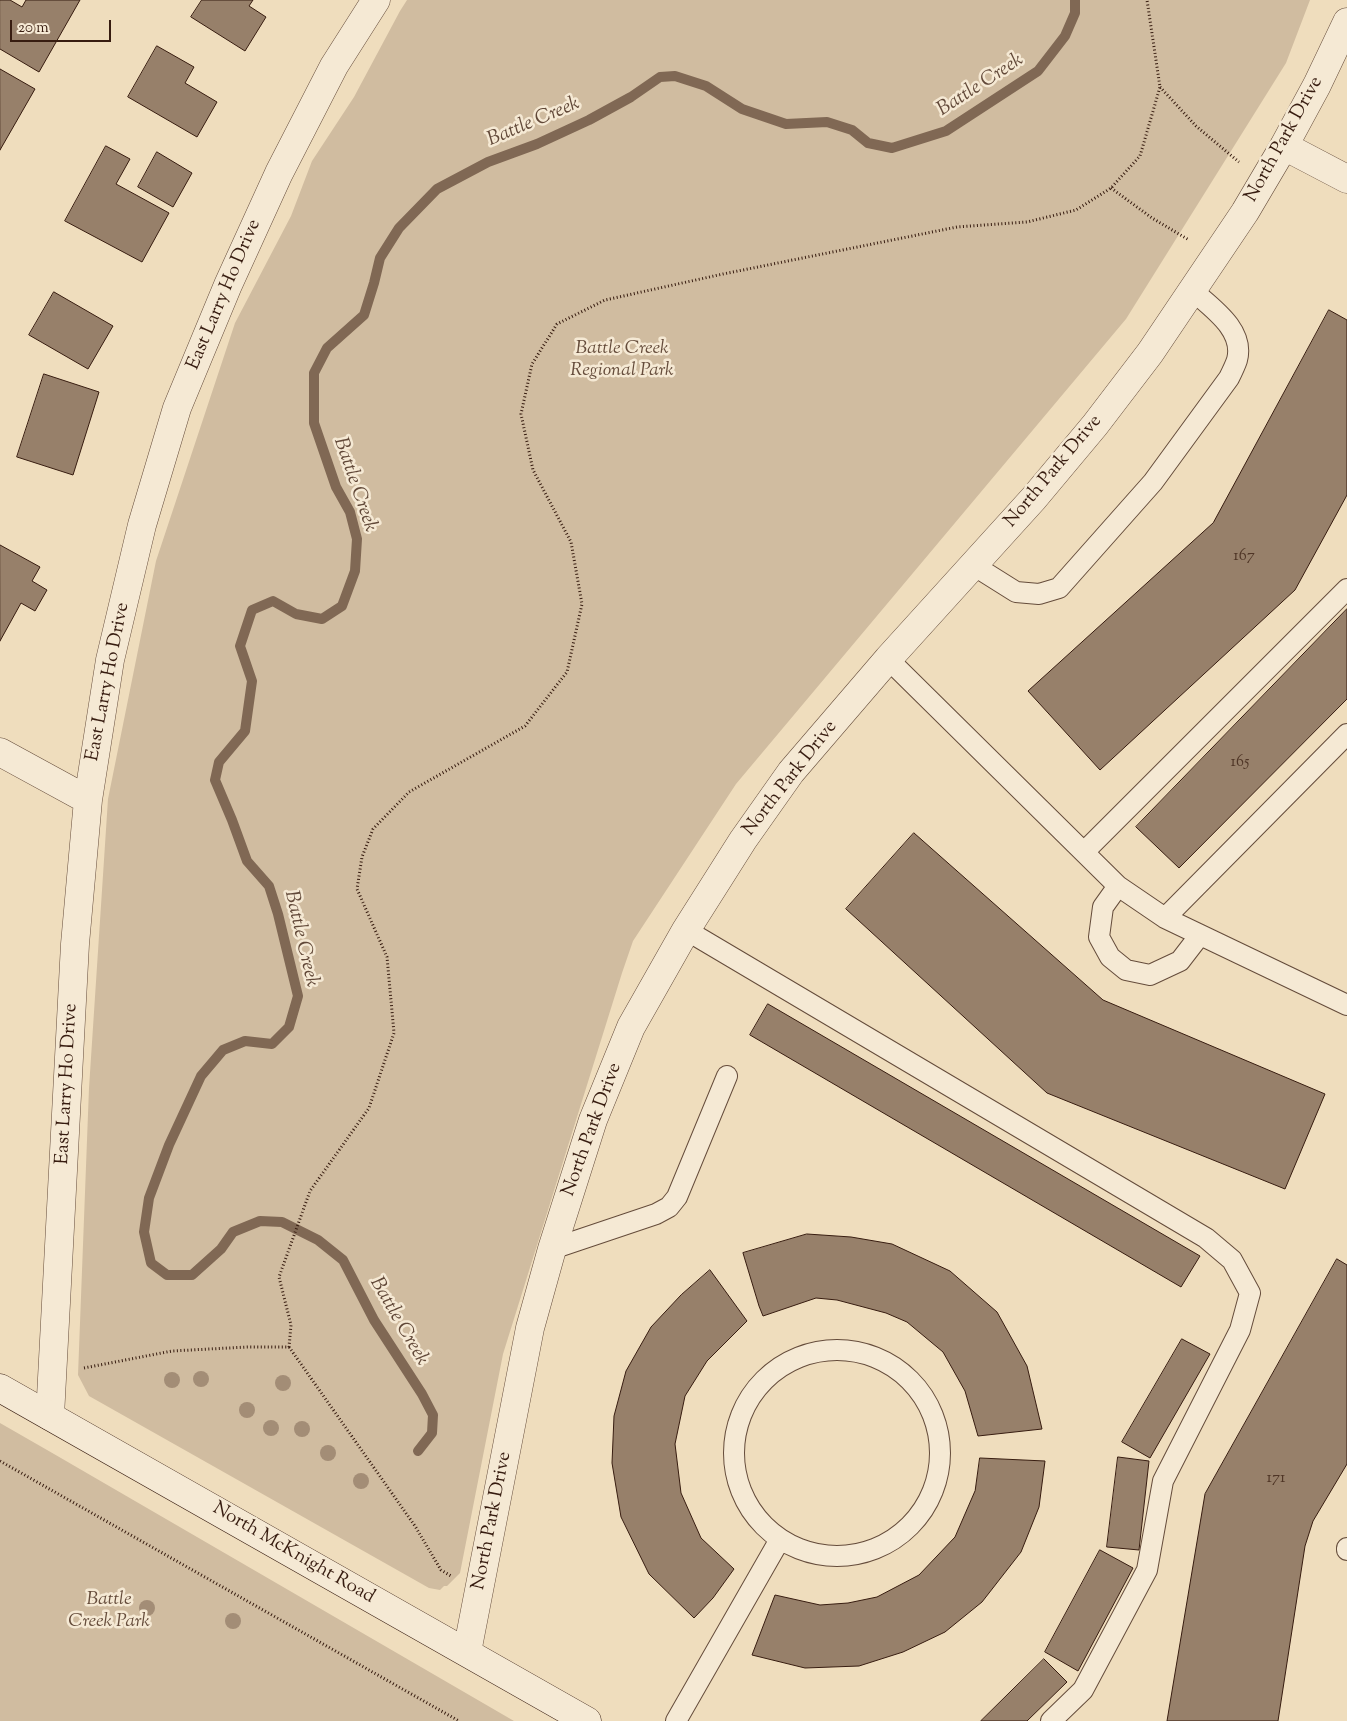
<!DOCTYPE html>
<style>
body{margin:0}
#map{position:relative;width:1347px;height:1721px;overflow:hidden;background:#efddbd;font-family:"Sorts Mill Goudy",serif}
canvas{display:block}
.scale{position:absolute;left:10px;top:20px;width:101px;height:22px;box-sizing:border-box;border:2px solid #371c10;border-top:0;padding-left:6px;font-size:15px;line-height:18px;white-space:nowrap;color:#371c10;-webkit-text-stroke:4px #f5e9d4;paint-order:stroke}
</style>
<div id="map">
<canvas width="1347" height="1721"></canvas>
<div class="scale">20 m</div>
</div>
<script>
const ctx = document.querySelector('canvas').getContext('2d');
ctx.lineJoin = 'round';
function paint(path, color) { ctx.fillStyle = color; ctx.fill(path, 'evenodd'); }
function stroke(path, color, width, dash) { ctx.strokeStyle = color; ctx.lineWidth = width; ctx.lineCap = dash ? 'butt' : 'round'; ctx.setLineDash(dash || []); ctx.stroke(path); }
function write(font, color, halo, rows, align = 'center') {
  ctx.font = font + ' "Sorts Mill Goudy",serif'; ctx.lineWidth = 5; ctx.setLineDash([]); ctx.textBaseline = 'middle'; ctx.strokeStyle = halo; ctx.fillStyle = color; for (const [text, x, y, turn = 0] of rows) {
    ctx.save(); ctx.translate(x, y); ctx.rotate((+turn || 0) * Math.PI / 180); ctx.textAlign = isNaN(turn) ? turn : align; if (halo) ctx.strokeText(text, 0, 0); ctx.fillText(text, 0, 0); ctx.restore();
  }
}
paint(new Path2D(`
 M407,0H1310L1286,63L1126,319L736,784L633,941L622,973L503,1354L460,1573L447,1586H444L440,1590L429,1588L89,1396L78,1375L89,1088L108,799L156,561L235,323L291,216L312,161L354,97L400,11Z
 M0,1423L54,1454L514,1721H0Z`), '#d0bca0');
stroke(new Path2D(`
 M418,1451L432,1433L433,1415L422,1394L374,1320L343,1260L318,1240L282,1222L260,1221L233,1232L221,1249L192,1275H167L151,1263L144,1232L149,1198L169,1145L201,1076L223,1050L245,1041L272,1044L289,1027L298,996L278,914L269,886L247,861L232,820L215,780L219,762L245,731L252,681L240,646L252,610L273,601L296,614L322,619L342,606L355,571L357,539L350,512L336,487L314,423V373L327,348L364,315L374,283L380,258L399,228L437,189L488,162L537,144L589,120L631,97L660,77L675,76L706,86L742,109L786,124L827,122L852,130L868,143L892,148L946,131L1038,71L1065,36L1075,13V0`), '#806854', 10);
const building = new Path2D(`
 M0,0H10L22,7L26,0H80L39,72L0,49Z
 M202,0H253L249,6L266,17L245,51L191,17Z
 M157,46L194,67L185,83L217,102L197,137L128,97Z
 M0,69L35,89L0,150Z
 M106,146L130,159L116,184L169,213L142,262L65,221Z
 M157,152L192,173L173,207L138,187Z
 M54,292L113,326L88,369L29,335Z
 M1329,310L1347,320V495L1295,590L1100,770L1028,691L1213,523Z
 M44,374L99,392L73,475L17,457Z
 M0,545L40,567L32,581L47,590L35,611L21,603L0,641Z
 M1347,609V699L1179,868L1136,827Z
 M914,833L1103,1000L1325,1094L1285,1189L1047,1093L846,909Z
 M768,1004L1200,1256L1181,1287L750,1035Z
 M807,1234L851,1237L892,1244L950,1271L997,1312L1027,1366L1042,1429L978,1436L965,1391L943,1352L907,1322L886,1313L837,1300L816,1298L763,1316L759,1306L743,1253Z
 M1337,1259L1347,1265V1464L1313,1521L1305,1546L1278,1721H1167L1205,1494Z
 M710,1270L747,1321L707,1361L685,1396L675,1444L681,1493L701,1538L734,1569L713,1598L694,1618L649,1574L621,1517L612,1463L614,1416L626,1371L651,1327L681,1295Z
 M1182,1339L1210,1354L1150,1458L1122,1442Z
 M1118,1457L1149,1461L1139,1550L1107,1547Z
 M980,1458L1045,1461L1039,1507L1021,1552L982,1602L945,1632L903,1652L859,1666L805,1668L752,1655L775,1595L820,1605L848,1603L877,1597L919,1575L955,1537L975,1491Z
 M1100,1550L1133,1568L1078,1671L1045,1652Z
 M1044,1659L1067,1682L1027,1721H981Z`);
paint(building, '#97806a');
stroke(building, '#371c10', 1);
const service = new Path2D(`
 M973,565L1016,592L1039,594L1059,588L1153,482L1229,378C1232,372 1235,366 1237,360C1245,330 1212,308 1193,291
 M888,659L1118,886L1165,918L1347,1005
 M1085,851L1347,589
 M1118,886L1103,907L1099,937L1110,957L1126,970L1150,975L1180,961L1200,935
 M1165,918L1347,734
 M686,930L1206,1238L1232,1260L1250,1293L1240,1330L1163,1481L1147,1570L1083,1690L1051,1721
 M552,1249L656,1214L669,1207L677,1197L727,1076
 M734 1453a103 103 0 1 1 206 0a103 103 0 1 1-206 0Z
 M1347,1548V1550
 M676,1721L779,1541`);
const minor = new Path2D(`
 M1284,146L1347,179
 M0,752L88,800
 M50,1416L75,944L88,800L110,660L142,525L177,408L228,285L279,173L334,66L376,0
 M467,1652L530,1328L552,1249L593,1120L631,1027L686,930L743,840L791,772L888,659L1034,498L1095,425L1150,353L1245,212L1284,146L1317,85L1347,22`);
const secondary = new Path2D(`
 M0,1388L587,1721`);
stroke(service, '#654c3b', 22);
stroke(minor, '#654c3b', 29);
stroke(secondary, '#371c10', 29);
stroke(new Path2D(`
 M1160,87L1196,126L1239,162
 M1111,188L1152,218L1189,240
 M289,1347L415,1526L441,1570L451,1576
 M84,1368L172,1351L247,1347H289L291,1325L279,1277L310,1191L369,1108L394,1033L387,957L357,889L362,857L373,829L409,792L525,726L567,672L582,604L571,542L533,470L521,414L532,364L557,324L605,300L723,274L957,227L1027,222L1076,210L1111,188L1140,156L1160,87L1147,0
 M0,1461L459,1721`), '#371c10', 3, [1, 2.5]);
stroke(service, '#f5e9d4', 20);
stroke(minor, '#f5e9d4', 28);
stroke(secondary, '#f5e9d4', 28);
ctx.fillStyle = '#a38d76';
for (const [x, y] of [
 [201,1379],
 [172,1380],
 [283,1383],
 [247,1410],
 [271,1428],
 [302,1429],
 [328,1453],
 [361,1481],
 [147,1608],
 [233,1621]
]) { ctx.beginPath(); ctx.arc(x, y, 8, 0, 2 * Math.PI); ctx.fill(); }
write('16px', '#4f3526', null, [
 ["167",1244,557],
 ["165",1240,763],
 ["171",1276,1479]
]);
write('19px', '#371c10', '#f5e9d4', [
 ["North Park Drive",1285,140,-61],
 ["East Larry Ho Drive",225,295,-67],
 ["North Park Drive",1054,472,-50],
 ["East Larry Ho Drive",109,682,-79],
 ["North Park Drive",791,779,-52],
 ["East Larry Ho Drive",68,1084,-87],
 ["North Park Drive",593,1130,-70],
 ["North Park Drive",493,1521,-79],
 ["North McKnight Road",293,1554,30]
]);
write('italic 19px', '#654c3b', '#f5e9d4', [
 ["Battle Creek",622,350],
 ["Regional Park",622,372],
 ["Battle",109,1601],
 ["Creek Park",109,1623]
]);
write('italic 20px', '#614838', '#f5e9d4', [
 ["Battle Creek",981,86,-33],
 ["Battle Creek",534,123,-23],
 ["Battle Creek",354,485,71],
 ["Battle Creek",300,939,77],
 ["Battle Creek",398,1322,60]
]);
</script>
